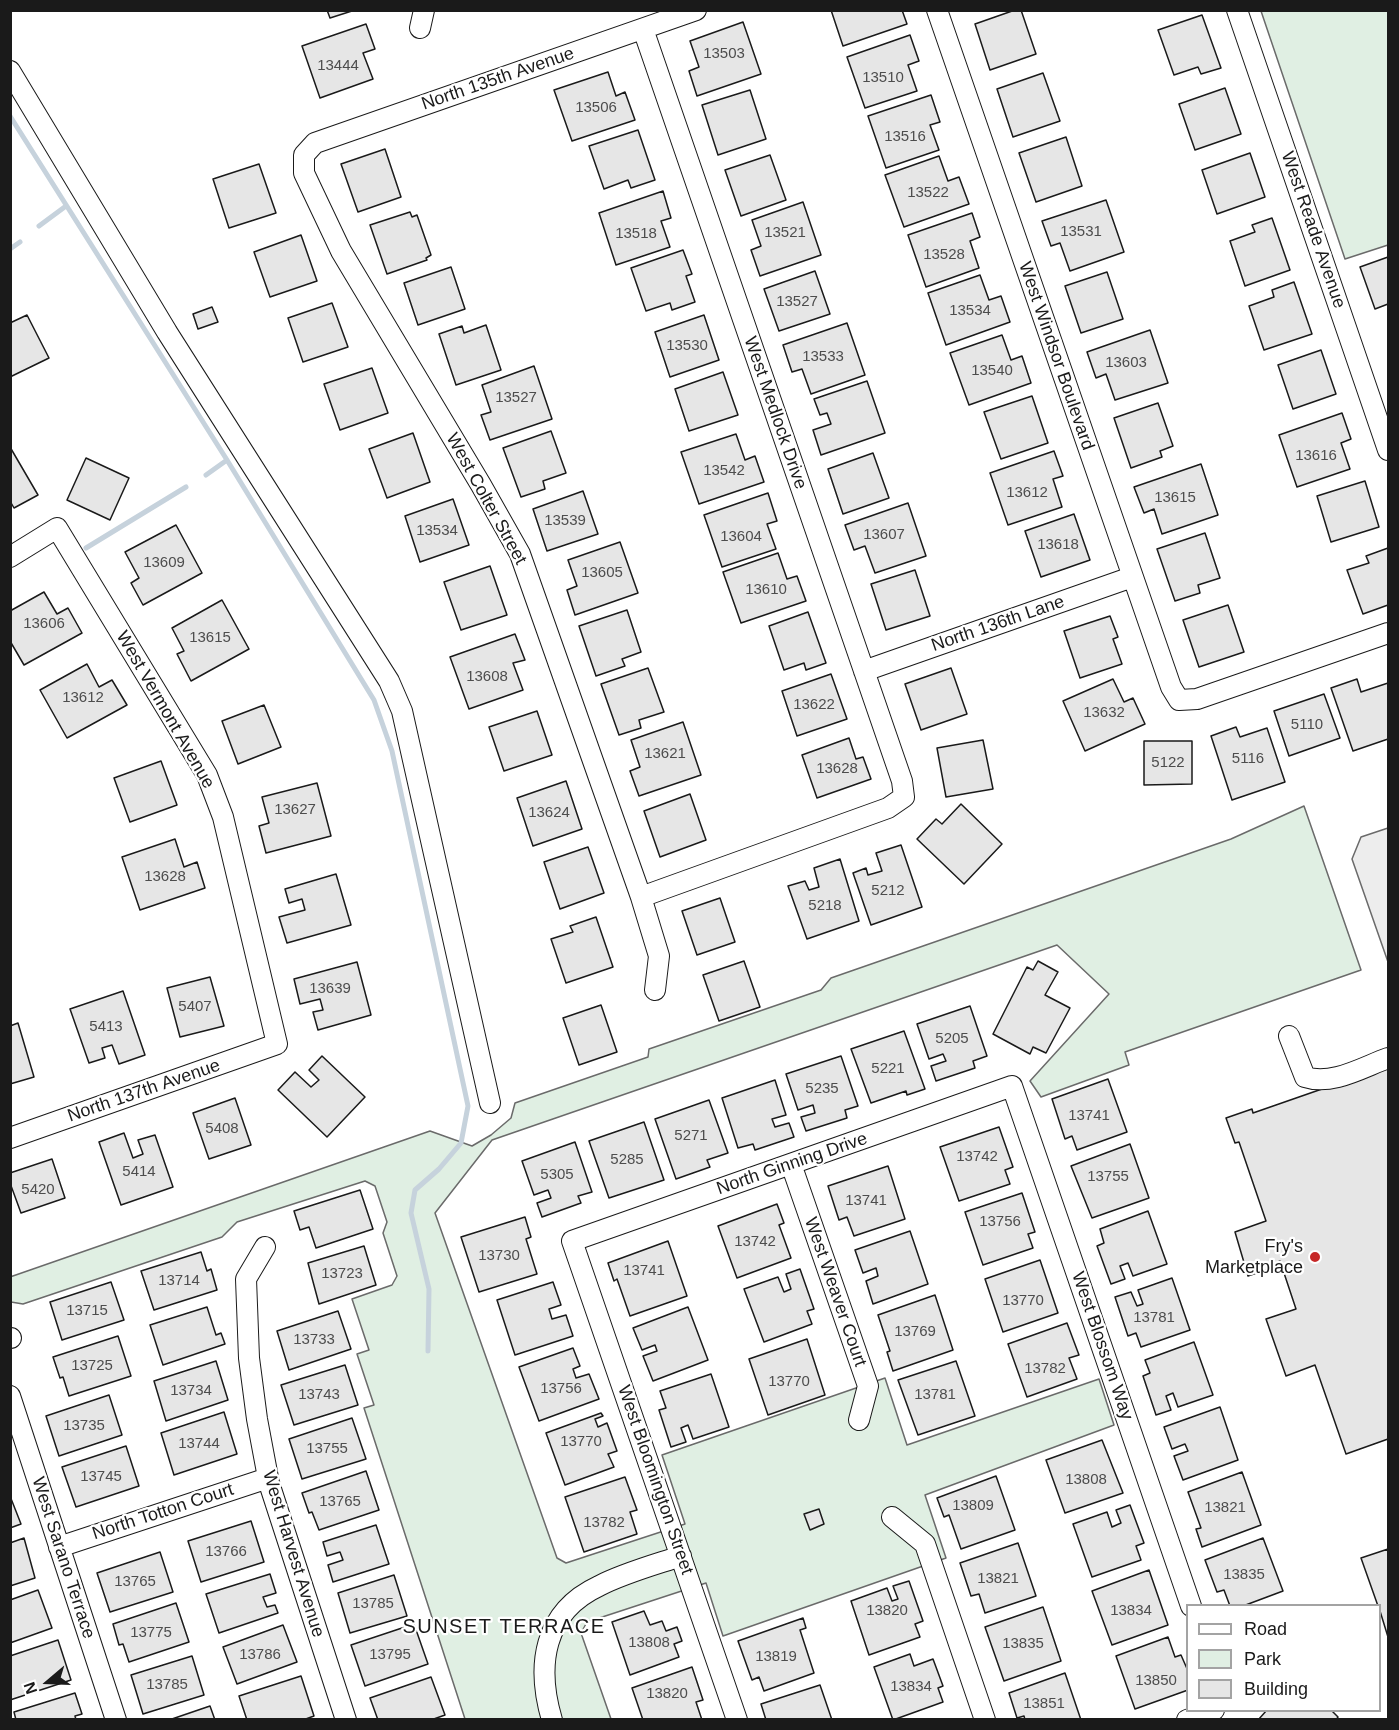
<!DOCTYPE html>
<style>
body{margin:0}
#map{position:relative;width:1399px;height:1730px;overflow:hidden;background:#fff;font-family:Helvetica,sans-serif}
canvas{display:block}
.frame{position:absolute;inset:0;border:12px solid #1a1a1a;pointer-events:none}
.legend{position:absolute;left:1186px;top:1604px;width:195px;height:108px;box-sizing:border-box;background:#fff;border:2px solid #a3a3a3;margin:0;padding:8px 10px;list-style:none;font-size:18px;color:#1a1a1a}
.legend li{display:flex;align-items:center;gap:12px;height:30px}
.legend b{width:30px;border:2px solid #a3a3a3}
.north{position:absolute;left:18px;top:1652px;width:60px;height:60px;-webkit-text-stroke:4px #fff;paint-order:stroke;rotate:251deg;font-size:16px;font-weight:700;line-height:24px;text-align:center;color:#1a1a1a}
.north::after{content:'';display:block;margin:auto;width:21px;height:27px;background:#1a1a1a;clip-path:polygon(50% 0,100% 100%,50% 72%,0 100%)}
</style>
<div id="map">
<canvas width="1399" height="1730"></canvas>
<div class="frame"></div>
<ul class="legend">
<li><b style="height:8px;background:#fff"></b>Road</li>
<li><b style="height:16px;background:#e0efe3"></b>Park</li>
<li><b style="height:16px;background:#e6e6e6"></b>Building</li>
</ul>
<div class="north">N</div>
</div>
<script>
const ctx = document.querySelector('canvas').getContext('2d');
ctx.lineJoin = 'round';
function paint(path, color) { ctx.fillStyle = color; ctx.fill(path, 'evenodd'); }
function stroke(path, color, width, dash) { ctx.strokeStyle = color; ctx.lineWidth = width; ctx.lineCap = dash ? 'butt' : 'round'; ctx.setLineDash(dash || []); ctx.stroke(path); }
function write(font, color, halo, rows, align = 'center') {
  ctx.font = font + ' Helvetica,sans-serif'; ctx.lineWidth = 4.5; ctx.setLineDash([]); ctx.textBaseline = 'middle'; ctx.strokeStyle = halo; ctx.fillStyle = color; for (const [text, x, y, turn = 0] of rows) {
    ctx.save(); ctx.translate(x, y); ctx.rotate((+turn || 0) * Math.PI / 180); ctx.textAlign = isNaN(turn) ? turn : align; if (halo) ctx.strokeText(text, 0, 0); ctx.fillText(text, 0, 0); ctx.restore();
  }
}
const green = new Path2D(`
 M1261,11H1388V245L1345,259Z
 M1304,806L1361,970L1125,1052L1129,1065L1041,1097L1030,1081L1109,994L1057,945L492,1140L435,1213L557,1558L566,1563L685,1524L662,1455L885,1378L907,1445L1099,1379L1114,1425L925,1495L946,1558L723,1636L706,1583L587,1622L581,1633L611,1719H465L364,1408L374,1405L357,1354L369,1350L352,1299L392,1285L397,1276L383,1233L387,1222L375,1186L365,1181L237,1222L222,1237L23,1304L11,1302L10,1277L430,1131L472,1146L491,1135L511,1118L515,1103L648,1057L649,1049L821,990L831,978L1231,839Z`);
paint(green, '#e0efe3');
stroke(green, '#6a6a6a', 1.5);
const parking = new Path2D(`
 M1388,828V962L1352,859L1361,837Z`);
paint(parking, '#ededed');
stroke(parking, '#6a6a6a', 1.5);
stroke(new Path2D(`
 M10,116L227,460L374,700L392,751L468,1106L461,1143L439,1169L415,1190L411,1213L429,1289L428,1351
 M39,226L66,206
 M10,249L20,242
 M206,475L227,460
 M86,548L186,487`), '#c6d2dc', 5);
const building = new Path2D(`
 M327,10H355L330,18Z
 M831,10H902L907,24L843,46Z
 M1015,10H1021L1036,54L990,70L975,24Z
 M1202,15L1221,68L1201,74L1198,67L1174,75L1158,30Z
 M743,22L761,74L697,96L689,71L699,67L690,41Z
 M366,24L375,49L363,53L373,79L320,98L302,46Z
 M910,35L919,61L908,65L917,91L865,108L847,57Z
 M608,72L616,96L625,92L635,120L572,141L554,90Z
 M1043,73L1060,121L1013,137L997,89Z
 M1225,88L1241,134L1195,150L1179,104Z
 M750,90L766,139L718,155L702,105Z
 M931,95L940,122L930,125L939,150L886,168L868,116Z
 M638,130L655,180L631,188L628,180L604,189L589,146Z
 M1066,137L1082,186L1036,202L1019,153Z
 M385,149L401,197L358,212L341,164Z
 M1250,153L1265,197L1217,214L1202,170Z
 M770,155L786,200L741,216L725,170Z
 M939,156L948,181L959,177L969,204L904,227L885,175Z
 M259,164L276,213L229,228L213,179Z
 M663,191L671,218L661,221L670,247L616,265L599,213Z
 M1106,200L1124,252L1070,271L1060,243L1051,246L1042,221Z
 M803,202L821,255L760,276L751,250L761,246L752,220Z
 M410,212L412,217L417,215L431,255L426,258L427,260L387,274L370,225Z
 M972,213L980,237L970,241L979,268L926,287L908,235Z
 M1272,218L1290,270L1245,286L1230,241L1255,232L1252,225Z
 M301,235L317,281L270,297L254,252Z
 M683,250L692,274L686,276L695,302L672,310L670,303L646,311L631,268Z
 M1388,257V304L1375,309L1360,267Z
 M451,267L465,309L418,325L404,283Z
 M815,271L830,314L779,331L764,289Z
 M1107,272L1123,319L1081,333L1065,286Z
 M980,275L989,300L1001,296L1010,322L946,345L928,293Z
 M1294,282L1312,334L1264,350L1249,306L1274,297L1272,290Z
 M332,303L348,347L303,362L288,318Z
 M212,307L218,322L198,329L193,314Z
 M27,315L49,358L10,377V323Z
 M704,315L719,360L670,377L655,332Z
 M847,323L865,375L811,394L802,369L792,372L783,345Z
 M486,325L501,370L456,385L439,334L462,326L464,333Z
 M1150,330L1168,383L1115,400L1106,374L1096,378L1087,352Z
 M1002,335L1011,360L1022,356L1031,383L969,405L950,353Z
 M1321,350L1336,394L1293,409L1278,365Z
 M534,366L552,419L490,440L481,415L491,412L482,385Z
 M372,368L388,413L340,430L324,384Z
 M723,372L738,415L689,431L675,389Z
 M867,381L885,433L821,455L813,430L831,424L827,413L820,415L814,399Z
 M1032,396L1048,443L1001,459L984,412Z
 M1158,403L1173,446L1160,451L1162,457L1131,468L1114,418Z
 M1342,413L1351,439L1341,443L1350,469L1297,487L1279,435Z
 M551,431L566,473L543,481L545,489L521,497L503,448Z
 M413,433L430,482L387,498L369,449Z
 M736,434L745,460L755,456L764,482L699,504L681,452Z
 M10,447L38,495L14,508L10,501Z
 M1054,451L1063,476L1053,479L1062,507L1008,525L990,473Z
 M873,453L889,498L843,514L828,469Z
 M86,458L129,478L110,520L67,500Z
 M1201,464L1218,515L1162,534L1154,509L1144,513L1134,487Z
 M1365,481L1379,527L1331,542L1317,496Z
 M583,491L598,534L547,551L533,509Z
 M768,493L777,521L767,524L776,549L722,567L704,515Z
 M453,499L469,545L420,562L405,516Z
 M908,503L926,556L875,573L865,546L854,550L845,525Z
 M1074,514L1090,560L1041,577L1025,531Z
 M176,525L202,573L143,605L131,583L139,578L125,552Z
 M1205,533L1220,578L1198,585L1200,593L1175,601L1157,549Z
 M620,542L638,593L575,615L567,590L577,586L568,560Z
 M1388,548V605L1363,614L1347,570L1369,563L1366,556Z
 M778,553L787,579L797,576L806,601L741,623L723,572Z
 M490,566L507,615L461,630L444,582Z
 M915,570L930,616L886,630L871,584Z
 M44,592L57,614L68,608L82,633L24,665L10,641V611Z
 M222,600L249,649L191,681L177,654L184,651L172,628Z
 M1228,605L1244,652L1199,667L1183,620Z
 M627,610L641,652L622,659L625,666L596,676L579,626Z
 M808,612L826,663L806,670L804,663L784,670L769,626Z
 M1110,616L1118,637L1113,639L1122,664L1080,678L1064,631Z
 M515,634L525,660L513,663L523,690L469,709L450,657Z
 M87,664L99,687L112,680L127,705L67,738L40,690Z
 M648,668L664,712L639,720L641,728L619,735L601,684Z
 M951,668L967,714L921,730L905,684Z
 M831,674L847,719L797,736L782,691Z
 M1113,679L1124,702L1133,698L1145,724L1085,751L1063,701Z
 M1357,679L1361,692L1388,683V739L1353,751L1331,688Z
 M1324,694L1340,738L1289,756L1274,711Z
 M264,705L281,747L238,764L222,721Z
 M537,711L552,755L504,771L489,727Z
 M683,722L701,775L639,796L630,771L640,767L631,740Z
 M1236,727L1240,737L1267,728L1285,782L1232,800L1211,736Z
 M849,738L856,759L863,757L871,779L817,798L802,755Z
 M983,740L993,789L946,797L937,748Z
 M1144,741H1192V784L1144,785Z
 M161,761L177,805L130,822L114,778Z
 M566,781L582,829L533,846L517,798Z
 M317,783L331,836L266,853L259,826L269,823L262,797Z
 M690,794L706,840L660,857L644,811Z
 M961,804L1002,844L964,884L917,839L936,819L942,824Z
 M175,839L184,867L197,862L205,888L140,910L122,857Z
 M901,845L922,907L871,925L853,873L866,868L868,875L882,871L876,853Z
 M588,847L604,893L560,909L544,862Z
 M840,859L859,921L807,939L788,886L805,881L809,890L819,887L814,868Z
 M336,874L351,925L287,943L279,917L305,910L302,899L289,903L285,889Z
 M720,898L735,942L697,955L682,911Z
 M596,917L613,967L566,983L551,939L573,932L570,926Z
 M744,961L760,1007L719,1021L703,975Z
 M1038,961L1058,972L1045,995L1070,1008L1046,1053L1033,1047L1030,1054L993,1034L1027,967L1033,970Z
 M357,962L371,1015L318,1030L313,1012L323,1010L320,999L300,1004L294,979Z
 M210,977L224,1026L180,1037L167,988Z
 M123,991L145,1055L119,1064L112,1045L102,1048L105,1058L89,1063L70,1009Z
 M601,1005L617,1052L579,1065L563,1018Z
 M970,1006L987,1056L973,1061L975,1068L936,1081L931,1066L946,1061L943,1054L929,1059L917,1024Z
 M18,1023L34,1077L10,1084V1026Z
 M904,1031L925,1089L907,1095L906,1091L871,1103L851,1049Z
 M322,1056L365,1097L327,1137L278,1090L295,1072L311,1087L319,1080L309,1070Z
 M841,1056L858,1106L845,1110L847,1118L806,1131L801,1117L815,1113L813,1105L798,1110L786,1074Z
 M1388,1066V1439L1346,1454L1315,1365L1286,1376L1266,1319L1296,1309L1280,1261L1271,1265V1268L1248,1276L1235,1232L1266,1221L1239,1142L1235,1143L1226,1118L1252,1109L1253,1113Z
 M1108,1079L1127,1132L1077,1150L1072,1136L1065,1139L1052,1099Z
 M775,1080L786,1115L772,1119L775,1127L789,1123L794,1137L755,1150L753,1144L738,1148L722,1098Z
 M235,1098L251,1145L209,1159L193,1113Z
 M709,1100L728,1153L707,1160L710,1167L676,1179L655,1119Z
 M644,1122L664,1180L609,1198L589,1141Z
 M999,1127L1013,1167L1005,1170L1010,1184L959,1201L940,1147Z
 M124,1133L133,1158L143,1154L138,1140L155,1135L173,1187L121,1205L99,1142Z
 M575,1142L592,1192L578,1196L581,1203L542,1217L537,1203L551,1198L548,1190L534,1195L522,1161Z
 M1130,1144L1149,1198L1092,1218L1071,1166Z
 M52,1159L65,1198L21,1213L10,1183V1173Z
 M888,1166L905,1219L854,1236L847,1217L839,1220L828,1186Z
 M360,1190L373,1229L316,1248L309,1227L300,1230L294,1211Z
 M1022,1193L1035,1232L1028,1234L1033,1248L983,1265L965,1212Z
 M777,1204L784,1223L779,1225L791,1258L737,1278L718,1226Z
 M1148,1211L1167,1264L1133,1276L1128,1263L1120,1266L1125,1279L1111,1284L1097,1246L1104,1243L1100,1229Z
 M525,1217L531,1237L526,1239L537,1274L479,1292L461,1237Z
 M910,1231L928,1284L873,1304L866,1281L878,1276L876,1268L863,1273L855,1250Z
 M668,1241L687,1296L630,1316L617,1279L614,1281L608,1263Z
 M364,1246L376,1285L319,1304L308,1263Z
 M201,1252L207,1271L211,1269L217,1290L154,1310L141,1271Z
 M1040,1260L1058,1313L1003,1332L985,1279Z
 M800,1269L814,1309L807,1311L812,1324L764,1342L744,1289L778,1277L784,1292L791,1289L786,1274Z
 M1172,1278L1190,1330L1141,1347L1136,1333L1128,1336L1115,1297L1131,1292L1137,1306L1143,1304L1138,1290Z
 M111,1282L124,1320L62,1340L50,1302Z
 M553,1282L561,1305L549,1309L552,1319L566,1315L573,1336L515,1355L497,1300Z
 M935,1295L953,1350L893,1371L887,1352L890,1351L878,1315Z
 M207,1307L216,1335L221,1333L225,1344L163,1365L150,1325Z
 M688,1307L708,1360L653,1381L643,1356L657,1351L655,1345L642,1350L633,1328Z
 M338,1311L351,1349L289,1370L277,1331Z
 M1067,1323L1079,1355L1069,1358L1077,1379L1027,1397L1008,1344Z
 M118,1336L131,1376L69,1396L63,1377L60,1378L53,1357Z
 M807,1339L825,1395L768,1415L749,1359Z
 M1194,1342L1213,1395L1178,1407L1173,1393L1166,1396L1171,1410L1156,1415L1143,1376L1150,1373L1145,1360Z
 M573,1348L580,1366L573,1369L576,1378L589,1374L599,1399L539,1421L519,1367Z
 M216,1361L228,1400L166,1421L154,1381Z
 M956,1361L975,1416L918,1435L898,1380Z
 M345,1365L358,1405L294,1425L281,1385Z
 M711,1374L729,1427L693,1439L688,1425L681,1428L686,1442L671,1447L659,1410L666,1408L660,1391Z
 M109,1395L122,1435L59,1456L46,1416Z
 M1220,1407L1238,1460L1183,1480L1174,1456L1188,1451L1185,1444L1172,1449L1164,1427Z
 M224,1412L237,1454L174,1475L161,1433Z
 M601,1413L603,1416L595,1419L598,1427L607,1423L617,1451L608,1454L614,1467L565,1485L546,1433Z
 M352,1418L366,1459L302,1479L289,1439Z
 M1102,1440L1123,1493L1065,1513L1046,1460Z
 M126,1446L139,1486L76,1507L62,1467Z
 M366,1471L379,1510L319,1530L312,1512L309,1513L302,1493Z
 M1242,1472L1261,1525L1202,1547L1196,1529L1201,1528L1188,1492Z
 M996,1476L1015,1530L961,1549L949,1515L944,1517L937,1498Z
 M625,1477L637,1510L630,1512L637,1534L584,1552L565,1497Z
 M10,1496L21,1524L10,1528Z
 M1130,1505L1144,1543L1136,1546L1141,1560L1092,1577L1073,1524L1107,1512L1112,1527L1121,1523L1116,1510Z
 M819,1509L824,1524L810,1530L804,1514Z
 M251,1521L264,1562L201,1582L188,1541Z
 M376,1525L389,1564L333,1582L328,1565L343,1560L340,1552L327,1556L323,1542Z
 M24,1538L35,1578L10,1586V1543Z
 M1263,1538L1283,1591L1243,1606H1230L1224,1590L1217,1592L1205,1560Z
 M1018,1543L1036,1596L985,1613L979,1594L971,1596L960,1563Z
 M1388,1549V1637L1380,1611V1606H1378L1361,1558Z
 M160,1552L173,1592L110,1612L97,1573Z
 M1149,1570L1168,1625L1112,1645L1092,1591Z
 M270,1574L276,1593L263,1597L267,1607L275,1605L278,1613L219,1633L206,1594Z
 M394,1575L407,1616L350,1633L338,1593Z
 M909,1581L923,1621L915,1624L920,1637L869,1655L851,1601L887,1588L892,1601L898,1599L893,1586Z
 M38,1590L52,1628L10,1643V1600Z
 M176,1603L189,1642L129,1662L123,1644L119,1645L113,1624Z
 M1043,1607L1061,1661L1004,1681L985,1627Z
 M644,1611L650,1625L662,1621L666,1631L677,1627L682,1641L674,1644L679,1657L630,1675L612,1622Z
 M803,1618L806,1628L800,1630L814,1673L764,1691L759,1677L752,1680L738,1641Z
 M414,1624L428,1664L365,1686L351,1645Z
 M283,1625L297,1662L237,1684L223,1647Z
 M1168,1637L1175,1657L1181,1655L1188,1671V1690L1135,1709L1116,1656Z
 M58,1640L71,1680L10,1700V1656Z
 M910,1654L914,1666L933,1659L943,1686L938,1688L943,1702L893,1720L874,1667Z
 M192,1656L204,1695L143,1714L131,1675Z
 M692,1667L703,1700L696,1702L702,1720H643L632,1688Z
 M1065,1673L1081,1720H1025L1024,1716L1017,1718L1009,1693Z
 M301,1676L314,1716L303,1720H247L239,1696Z
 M431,1677L445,1715L431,1720H378L370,1698Z
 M820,1685L832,1720H766L761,1704Z
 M75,1693L82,1714L75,1716L76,1720H16L14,1712Z
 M210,1706L215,1720H169Z
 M1267,1710H1331L1338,1717L1336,1720H1258Z`);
paint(building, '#e6e6e6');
stroke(building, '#1a1a1a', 1.5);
const minor = new Path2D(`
 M937,10L1171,687L1179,700L1197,699L1388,633
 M1237,10L1388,450
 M420,28L424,10
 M10,71L167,332L389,681L402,711L490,1103
 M10,557L57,528L207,775L223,817L277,1044L10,1138
 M864,671L1132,577
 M641,897L888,808L904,797L902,781L643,29
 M655,990L659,956L641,897L520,554L481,485L341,251L304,173V155L315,143L696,10
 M1289,1036L1305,1077C1332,1086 1363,1067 1388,1058
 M791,1164L868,1386L859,1420
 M265,1247L246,1279L249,1358L257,1419L269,1483L346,1720
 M10,1338H11
 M10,1396L116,1720
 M892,1517L925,1544L985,1720
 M59,1547L268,1478
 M552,1720C536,1666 543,1612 599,1586C624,1573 654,1565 681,1556
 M737,1720L572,1241L1012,1086L1191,1606
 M1187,1720L1214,1710`);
stroke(minor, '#1a1a1a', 22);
stroke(minor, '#fff', 20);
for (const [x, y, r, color] of [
 [1315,1257,6,"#c62828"]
]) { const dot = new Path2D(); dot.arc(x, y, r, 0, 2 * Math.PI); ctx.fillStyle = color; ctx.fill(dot); stroke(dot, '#fff', 2); }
write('15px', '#4d4d4d', null, [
 ["13503",724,54],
 ["13444",338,66],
 ["13510",883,78],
 ["13506",596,108],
 ["13516",905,137],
 ["13522",928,193],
 ["13531",1081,232],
 ["13521",785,233],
 ["13518",636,234],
 ["13528",944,255],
 ["13527",797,302],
 ["13534",970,311],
 ["13530",687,346],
 ["13533",823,357],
 ["13603",1126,363],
 ["13540",992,371],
 ["13527",516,398],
 ["13616",1316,456],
 ["13542",724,471],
 ["13612",1027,493],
 ["13615",1175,498],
 ["13539",565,521],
 ["13534",437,531],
 ["13607",884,535],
 ["13604",741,537],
 ["13618",1058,545],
 ["13609",164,563],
 ["13605",602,573],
 ["13610",766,590],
 ["13606",44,624],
 ["13615",210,638],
 ["13608",487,677],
 ["13612",83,698],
 ["13622",814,705],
 ["13632",1104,713],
 ["5110",1307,725],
 ["13621",665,754],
 ["5116",1248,759],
 ["5122",1168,763],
 ["13628",837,769],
 ["13627",295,810],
 ["13624",549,813],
 ["13628",165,877],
 ["5212",888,891],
 ["5218",825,906],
 ["13639",330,989],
 ["5407",195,1007],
 ["5413",106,1027],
 ["5205",952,1039],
 ["5221",888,1069],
 ["5235",822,1089],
 ["13741",1089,1116],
 ["5408",222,1129],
 ["5271",691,1136],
 ["13742",977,1157],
 ["5285",627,1160],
 ["5414",139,1172],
 ["5305",557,1175],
 ["13755",1108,1177],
 ["5420",38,1190],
 ["13741",866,1201],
 ["13756",1000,1222],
 ["13742",755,1242],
 ["13730",499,1256],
 ["13741",644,1271],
 ["13723",342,1274],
 ["13714",179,1281],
 ["13770",1023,1301],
 ["13715",87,1311],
 ["13781",1154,1318],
 ["13769",915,1332],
 ["13733",314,1340],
 ["13725",92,1366],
 ["13782",1045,1369],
 ["13770",789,1382],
 ["13756",561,1389],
 ["13734",191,1391],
 ["13743",319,1395],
 ["13781",935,1395],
 ["13735",84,1426],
 ["13770",581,1442],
 ["13744",199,1444],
 ["13755",327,1449],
 ["13745",101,1477],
 ["13808",1086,1480],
 ["13765",340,1502],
 ["13809",973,1506],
 ["13821",1225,1508],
 ["13782",604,1523],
 ["13766",226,1552],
 ["13835",1244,1575],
 ["13821",998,1579],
 ["13765",135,1582],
 ["13785",373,1604],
 ["13820",887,1611],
 ["13834",1131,1611],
 ["13775",151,1633],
 ["13808",649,1643],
 ["13835",1023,1644],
 ["13786",260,1655],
 ["13795",390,1655],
 ["13819",776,1657],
 ["13850",1156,1681],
 ["13785",167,1685],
 ["13834",911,1687],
 ["13820",667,1694],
 ["13851",1044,1704]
]);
write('18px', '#1a1a1a', '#fff', [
 ["North 135th Avenue",498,79,-19],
 ["West Reade Avenue",1313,230,71],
 ["West Windsor Boulevard",1056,356,71],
 ["West Medlock Drive",775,413,71],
 ["West Colter Street",486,499,61],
 ["North 136th Lane",998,624,-19],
 ["West Vermont Avenue",165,710,60],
 ["North 137th Avenue",144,1091,-19],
 ["North Ginning Drive",792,1164,-19],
 ["West Weaver Court",835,1292,71],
 ["West Blossom Way",1102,1346,71],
 ["West Bloomington Street",655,1480,71],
 ["North Totton Court",163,1512,-18],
 ["West Harvest Avenue",293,1554,73],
 ["West Sarano Terrace",63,1558,72]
]);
write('18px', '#1a1a1a', '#fff', [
 ["Fry's",1303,1247],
 ["Marketplace",1303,1268]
], 'right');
ctx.letterSpacing = '1.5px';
write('20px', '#1a1a1a', '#fff', [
 ["SUNSET TERRACE",504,1627]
]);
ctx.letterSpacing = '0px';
</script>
